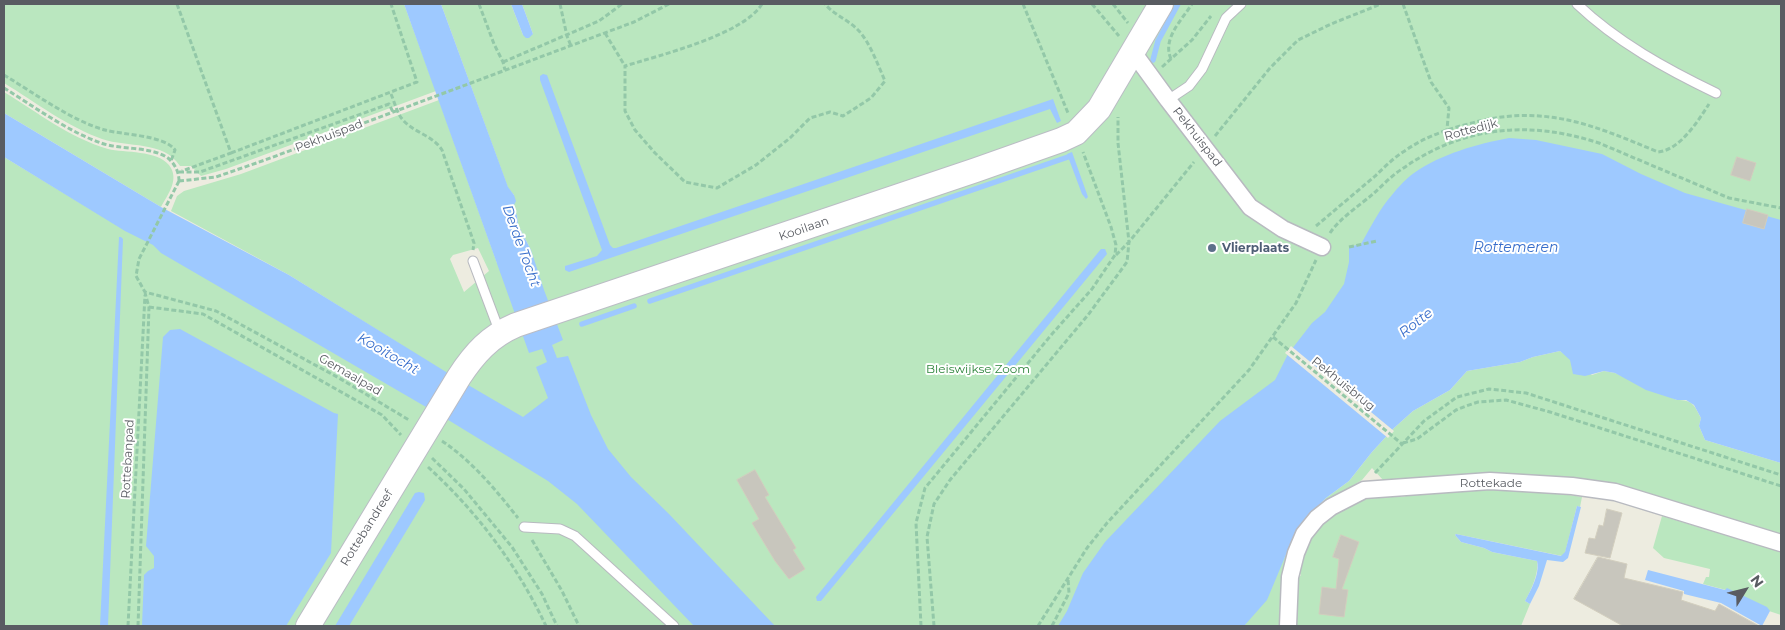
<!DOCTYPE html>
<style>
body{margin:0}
#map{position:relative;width:1785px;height:630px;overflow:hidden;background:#edece0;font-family:Montserrat,sans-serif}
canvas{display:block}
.frame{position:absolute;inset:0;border:5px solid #595c62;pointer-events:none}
.north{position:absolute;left:1720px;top:565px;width:50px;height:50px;-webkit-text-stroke:4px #fff;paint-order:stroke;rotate:54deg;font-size:14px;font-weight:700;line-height:20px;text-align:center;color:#595c62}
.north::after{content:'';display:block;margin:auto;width:18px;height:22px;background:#595c62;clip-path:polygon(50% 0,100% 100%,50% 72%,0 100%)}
</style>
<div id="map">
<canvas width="1785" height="630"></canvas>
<div class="frame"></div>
<div class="north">N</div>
</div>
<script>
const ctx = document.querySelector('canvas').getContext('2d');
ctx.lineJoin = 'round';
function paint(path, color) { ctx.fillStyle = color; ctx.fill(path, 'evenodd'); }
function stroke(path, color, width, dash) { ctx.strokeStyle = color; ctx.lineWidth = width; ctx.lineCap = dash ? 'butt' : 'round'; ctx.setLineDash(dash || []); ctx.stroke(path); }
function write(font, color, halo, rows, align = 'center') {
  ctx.font = font + ' Montserrat,sans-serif'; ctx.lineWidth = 4; ctx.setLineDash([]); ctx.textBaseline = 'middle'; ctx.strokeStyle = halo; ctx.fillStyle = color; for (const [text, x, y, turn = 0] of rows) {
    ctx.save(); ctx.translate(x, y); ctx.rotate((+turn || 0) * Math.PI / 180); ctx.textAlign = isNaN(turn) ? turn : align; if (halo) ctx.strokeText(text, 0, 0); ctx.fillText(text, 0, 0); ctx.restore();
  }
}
paint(new Path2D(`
 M4,4H404L436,91L226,169L201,176L191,166H180C163,140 128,148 102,139C68,127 35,102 4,83Z
 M441,4H511L523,35L533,34L522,4H1781V284L1553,169L1102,626H4V157L120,227L403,346L289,275L171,211L177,196L184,191L241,174L439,100L497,263L529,246L518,225L517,215L511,209L514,195L508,188ZM478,248L489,271L464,292L450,259L453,255Z
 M4,92C37,112 70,138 108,149C125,153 157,150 169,165C180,179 168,194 161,207L4,113Z
 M1560,351L1592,375L1604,371L1615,373L1677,400C1693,400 1694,405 1701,418L1699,426L1705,440L1781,463V535L1614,486L1479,474L1383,480L1372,468L1362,480L1340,493L1316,512L1282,626H1244L1276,574L1302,523L1326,498L1349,481L1372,452L1394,428L1413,411L1450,390L1467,371L1520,362L1533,357Z
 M1467,489C1505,489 1544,490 1582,497L1580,507L1577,506L1565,553L1562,556L1456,534L1455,535L1461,542L1484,548L1492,552L1537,561C1539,574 1531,590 1525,601L1530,604L1521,626H1297V613L1293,611L1294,584L1301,575L1297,570L1311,533L1328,515L1368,496L1400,493L1401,497L1423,493Z
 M1662,516L1781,552V615L1769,611L1727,589L1726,590L1703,584L1706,577H1709L1710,569L1664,558L1653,548Z`), '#bae7bf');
paint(new Path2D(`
 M404,4H441L508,187L514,195L516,201L512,209L517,215L518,225L531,250L544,290L563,340L552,345L557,358L568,356L591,415L608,449L631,477L669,514L775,626H694L577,504L548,481L445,418L161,253L153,245L125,231L4,157V113L161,207L289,275L451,375L523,417L548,398L536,367L547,362L542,349L529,353Z
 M511,4H522L533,34L529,38H526L523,35Z
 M543,74L547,75L610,245L613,248H616L1053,99L1061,121L1057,123L1050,109L569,272L565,270V266L597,256L602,250L540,80V76Z
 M1509,138L1536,140L1602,154L1641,174L1685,193L1781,220V463L1705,440L1699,426L1701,418L1694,405L1686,400H1677L1646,390L1615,373L1604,371L1585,376L1573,374L1570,360L1560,351L1533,357L1520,362L1467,371L1450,390L1413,411L1394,428L1372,452L1349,481L1326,498L1302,523L1290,545L1267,600L1244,626H1058L1067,611L1083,573L1105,542L1220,421L1275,380L1288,354L1312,323L1325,312L1344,284L1349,262V247L1361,244C1369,230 1377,214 1387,201C1395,191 1404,180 1414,173C1441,154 1477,144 1509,138Z
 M1072,152L1088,197L1086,199L1082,194L1067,154Z
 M119,237H121L123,239L108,626H100Z
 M1101,249H1105L1107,254L821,601H817L816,597Z
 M180,329L334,413L338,414L331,553L286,626H142L144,575L148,571L154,568V556L146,546L163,337L170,330Z
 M419,492L424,493L425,500L349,626H335L415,493Z
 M1577,506L1581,507L1568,558L1563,562L1547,560L1539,586L1530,604L1525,601C1531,590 1540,574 1537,561L1492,552L1484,548L1461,542L1455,535L1456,534L1561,556L1565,552Z
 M1648,570L1725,590L1727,588L1767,607L1770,611L1762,626L1721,603L1684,594V591L1645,580Z`), '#9ec9ff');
paint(new Path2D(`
 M1291,346L1394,431L1388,438L1285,353Z`), '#edece0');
stroke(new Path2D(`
 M1153,60L1158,41L1178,4
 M650,301L1068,157
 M582,324L634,306`), '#9ec9ff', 5.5);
const building = new Path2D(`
 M1737,157L1756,163L1750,181L1731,175Z
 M1747,209L1768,215L1764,229L1743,223Z
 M755,470L769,495L765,497L796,548L793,550L805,569L789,579L775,561L752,523L759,519L737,480Z
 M1607,509L1622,513L1610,558L1585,553L1589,538L1595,539L1599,525L1603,526Z
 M1341,535L1359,542L1342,589L1348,590L1344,617L1319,614L1322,587L1336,589L1339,559L1333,557Z
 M1598,557L1627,564L1624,578L1683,592L1681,600L1715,611L1719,604L1759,626H1623L1574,599Z`);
paint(building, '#c8c6bd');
stroke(building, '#d2cebe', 1);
const lane = new Path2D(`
 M1577,4C1617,42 1666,69 1716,93
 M1168,100L1189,86L1202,69L1226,18L1241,4
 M473,261L500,333
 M524,527L560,529L575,536L674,626`);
const street = new Path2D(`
 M1133,52L1168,100L1250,207L1283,229L1322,247
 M1288,626L1290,577L1296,553L1304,534L1317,518L1331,507L1364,490L1490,481L1572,486L1615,492L1781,543`);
const secondary = new Path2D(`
 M308,626L459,377C474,354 490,336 516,325L976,170L1061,140L1076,133L1099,109L1161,4`);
stroke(lane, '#b8bac0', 11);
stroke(street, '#b8bac0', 19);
stroke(secondary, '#bbbdc5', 26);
stroke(new Path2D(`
 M177,4L231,153L182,171
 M479,4L494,44L503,62L505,70
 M560,4L567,36L571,46
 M762,4C743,35 660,55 625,66V111L635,130L655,153L685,182L717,188L756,165L790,138L810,118L830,112L843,116L871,98L885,81C878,65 870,43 859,31C849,20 834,15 825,4
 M1023,4L1068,113
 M1092,4L1119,36
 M1113,4L1128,23
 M1403,4L1431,82L1449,108L1447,129L1449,143
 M605,33L625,66
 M1171,59C1162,39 1181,21 1192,4
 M503,62L599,21L622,4
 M1162,67L1192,40L1211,16
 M4,75C34,93 72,121 105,130C123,135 164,135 175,150L171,161
 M4,88C33,106 69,132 101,143C120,150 151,146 168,158C175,164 179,172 179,181
 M391,94C394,101 396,109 400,116C410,132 432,134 442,150L474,243L473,250
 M1215,136L1270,68L1298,40L1331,24L1381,4
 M231,153L417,82L391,4
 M179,172H200L389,104L393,112
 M179,181L139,259L136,276L145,292L216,311L339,378L409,420
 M179,181L216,177L265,160L634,22L669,4
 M1316,226C1335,210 1355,193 1374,177C1383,169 1392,159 1403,152C1423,138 1444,130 1468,124C1542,103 1591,124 1658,152C1680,150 1698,121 1709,104
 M1330,233C1339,219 1360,205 1373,194C1382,186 1391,176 1402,169C1463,126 1529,120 1599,143L1729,198L1781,208
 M1349,247L1377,241
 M1116,255L1129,242L1194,162
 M149,307L203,314L382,415L401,435
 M1273,337L1402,444
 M442,441C472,461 496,490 518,518
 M1403,443L1417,439L1456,410L1466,406L1478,402L1506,400L1550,412L1781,486
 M432,458L464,489L512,547L542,594L557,626
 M428,467C478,513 517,565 546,626
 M1375,473L1424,421L1457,397L1489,389L1526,393L1781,475
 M532,540L562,591L579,626
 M128,626L145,295
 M138,626L149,307L145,293
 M921,626L916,523L925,488L1052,334L1092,289L1115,255L1116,245L1111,227L1083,152
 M934,626L927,537L934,504L950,480L1088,315L1127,262L1129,242L1118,143V117
 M1038,626L1087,548L1107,523L1249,370L1296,303L1316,260
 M1052,626L1069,593L1068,579`), '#93c8a8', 3, [5, 2.5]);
stroke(lane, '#fff', 9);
stroke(street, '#fff', 16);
stroke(secondary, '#fff', 24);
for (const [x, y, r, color] of [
 [1212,248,5,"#5c6f8a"]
]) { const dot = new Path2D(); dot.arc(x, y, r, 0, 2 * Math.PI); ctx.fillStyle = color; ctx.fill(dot); stroke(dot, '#fff', 2); }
write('12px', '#595c62', '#fff', [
 ["Rottedijk",1471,130,-15],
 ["Pekhuispad",329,136,-21],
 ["Pekhuispad",1197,137,52],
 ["Kooilaan",804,229,-19],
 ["Gemaalpad",350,375,30],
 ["Pekhuisbrug",1343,384,39],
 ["Rottebanpad",128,459,-87],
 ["Rottekade",1491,483],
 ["Rottebandreef",367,528,-58]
]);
write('bold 12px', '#4e5e75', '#fff', [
 ["Vlierplaats",1222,248]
], 'left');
write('12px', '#2e853c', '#fff', [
 ["Bleiswijkse Zoom",978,369]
]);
write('italic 14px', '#386ecb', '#fff', [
 ["Derde Tocht",521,246,70],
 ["Rottemeren",1516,248],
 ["Rotte",1416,323,-38],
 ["Kooitocht",388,354,30]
]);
</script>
